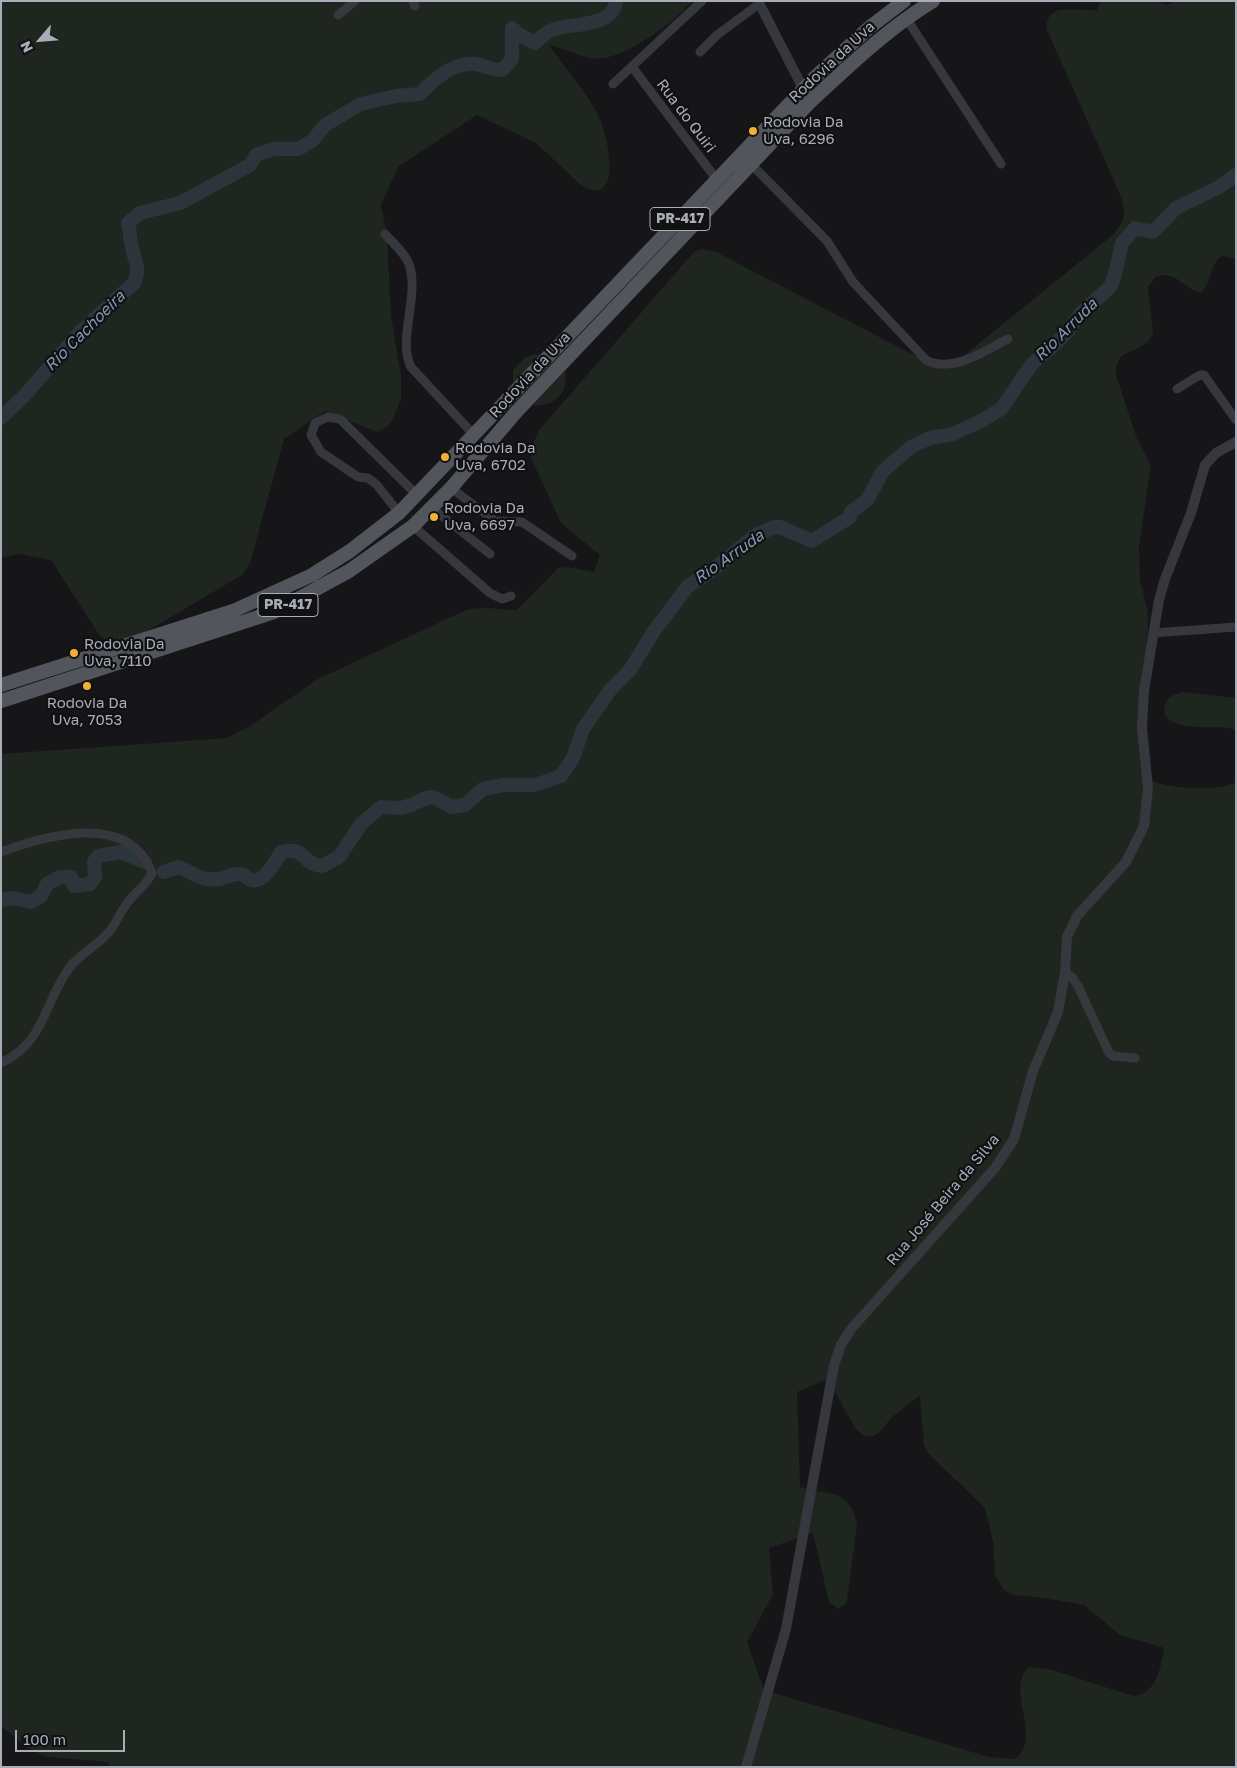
<!DOCTYPE html>
<meta charset="utf-8">
<style>
body{margin:0}
#map{position:relative;width:1237px;height:1768px;overflow:hidden;background:#161618;font-family:"Golos Text",sans-serif}
canvas{display:block}
.frame{position:absolute;inset:0;border:2px solid #a8adb8;pointer-events:none}
.north{position:absolute;left:15px;top:15px;width:50px;height:50px;-webkit-text-stroke:4px #111113;paint-order:stroke;rotate:243deg;font-size:14px;font-weight:700;line-height:20px;text-align:center;color:#a8adb8}
.north::after{content:'';display:block;margin:auto;width:18px;height:22px;background:#a8adb8;clip-path:polygon(50% 0,100% 100%,50% 72%,0 100%)}
.scale{position:absolute;left:15px;top:1730px;width:110px;height:22px;box-sizing:border-box;border:2px solid #a8adb8;border-top:0;padding-left:6px;font-size:15px;line-height:18px;white-space:nowrap;color:#a8adb8;-webkit-text-stroke:4px #111113;paint-order:stroke}
</style>
<div id="map">
<canvas width="1237" height="1768"></canvas>
<div class="frame"></div>
<div class="north">N</div>
<div class="scale">100 m</div>
</div>
<script>
const ctx = document.querySelector('canvas').getContext('2d');
ctx.lineJoin = 'round';
function paint(path, color) { ctx.fillStyle = color; ctx.fill(path, 'evenodd'); }
function stroke(path, color, width, dash) { ctx.strokeStyle = color; ctx.lineWidth = width; ctx.lineCap = dash ? 'butt' : 'round'; ctx.setLineDash(dash || []); ctx.stroke(path); }
function write(font, color, halo, rows, align = 'center') {
  ctx.font = font + ' "Golos Text",sans-serif'; ctx.lineWidth = 4.5; ctx.setLineDash([]); ctx.textBaseline = 'middle'; ctx.strokeStyle = halo; ctx.fillStyle = color; for (const [text, x, y, turn = 0] of rows) {
    ctx.save(); ctx.translate(x, y); ctx.rotate((+turn || 0) * Math.PI / 180); ctx.textAlign = isNaN(turn) ? turn : align; if (halo) ctx.strokeText(text, 0, 0); ctx.fillText(text, 0, 0); ctx.restore();
  }
}
paint(new Path2D(`
 M1,1H693C671,23 622,64 590,58C576,55 563,48 549,45C565,69 585,89 598,115C608,134 624,209 582,186L536,143L477,115L398,167L381,205L387,236L391,315L401,375V399L392,421L387,427L377,432L325,411L284,439L250,563L242,575L144,633L114,645L106,642L98,633L51,560L19,554L1,558Z
 M1100,1H1157L1166,5L1176,1H1236V261L1233,258L1222,256C1208,265 1213,284 1200,293C1181,287 1177,270 1155,277L1148,287L1153,334C1151,337 1149,341 1146,343C1131,355 1115,350 1116,375L1137,439L1151,465L1139,547L1140,580L1147,608L1148,629L1141,709L1150,780C1169,789 1217,792 1236,782V1767H110L108,1762L47,1757L26,1747L1,1726V754L227,738L250,726L318,679L464,611C486,604 496,611 517,610L558,568L567,567L594,572L600,555L561,523L531,458V448L540,429L694,252L702,249L716,252L931,364L957,361L1114,234C1124,221 1126,215 1122,199L1047,30C1044,0 1078,12 1097,10ZM825,1380L838,1397L855,1428L864,1436H873L881,1431L891,1418L920,1395L924,1445L928,1453L985,1508L993,1541L995,1576L1004,1590L1014,1595L1045,1598L1084,1605L1120,1635L1164,1648C1161,1668 1156,1695 1133,1696L1049,1669L1028,1667C1005,1693 1044,1737 1015,1759L989,1757L764,1690L747,1642L773,1594L769,1548L813,1533L829,1602L838,1609L846,1604L847,1600L857,1525L854,1512L847,1502L837,1495L800,1487L797,1392Z
 M535,354L544,355L513,389V370L526,357Z
 M565,371C569,393 555,407 533,405Z
 M1183,692L1236,698V730L1229,728C1213,726 1158,733 1165,705C1167,696 1176,694 1183,692Z`), '#1e261f');
stroke(new Path2D(`
 M1,418L24,396L80,332L134,283C141,268 135,262 132,248C130,239 130,231 128,223L140,213L180,203L250,165L256,155L274,149H298L312,141L325,125L361,104L396,96L420,94C433,80 454,62 475,64C484,65 492,70 502,70L512,59V28L520,35L535,43C541,37 546,32 555,29C572,23 613,28 616,1
 M164,872L179,867C195,873 198,881 219,879C226,878 231,874 238,874C245,873 246,879 252,880C263,884 276,861 281,852C307,846 301,864 322,866L339,857L361,824L381,807C388,807 398,809 405,807C431,799 424,790 452,807L465,805L483,789L504,785H535L561,776L573,758L583,729L610,690L630,670L654,631L688,586L710,572L756,535L774,527H780L812,541L850,517L851,512L867,500L883,471L911,447L930,438L953,434L981,421L1001,409L1032,364L1052,347L1068,331L1080,314L1110,287L1114,278L1122,243L1135,228L1153,232L1176,208L1219,187L1236,175
 M1,900L12,898L31,902L41,896L47,884L60,877H71L74,886L90,884L95,877L94,862L98,856L121,852L145,862`), '#2c353c', 14);
stroke(new Path2D(`
 M413,1L415,6
 M338,15L355,1
 M906,18L1001,164
 M700,52L717,35L759,4
 M633,68L717,180
 M613,84L702,1
 M751,164L827,241L853,282L926,360C952,374 984,351 1008,339
 M385,234C393,243 405,253 409,264C420,296 397,339 411,367L474,435
 M1177,389L1200,375H1204L1236,420
 M451,488L495,521L522,522L572,556
 M432,508L490,554
 M399,513L377,485L368,478L358,477L321,452L311,435L315,423L328,417L340,419L416,494
 M413,526L490,593L502,599L511,596
 M1153,633L1236,627
 M1,852C47,835 129,811 152,873C147,885 136,891 128,902C120,912 116,925 107,934C96,946 80,954 70,967C43,1003 46,1042 1,1063
 M1065,973L1072,977L1078,986L1109,1053L1113,1056L1135,1058`), '#37383d', 9);
stroke(new Path2D(`
 M758,1L806,94
 M746,1767L786,1629L834,1365L841,1345L851,1329L995,1168L1014,1139L1033,1071L1058,1012L1065,973L1067,937L1077,916L1126,862L1144,826L1148,788L1142,728L1144,691L1159,600L1165,579L1191,513L1205,465L1216,453L1236,442`), '#37383d', 10);
stroke(new Path2D(`
 M1,685L233,611L312,575L350,551L399,513L812,80L870,27L904,1
 M1,701L274,612L349,571L413,526L451,488L517,411L810,102C849,66 887,29 933,1`), '#53555c', 14);
for (const [x, y, r, color] of [
 [753,131,5,"#f2b134"],
 [445,457,5,"#f2b134"],
 [434,517,5,"#f2b134"],
 [74,653,5,"#f2b134"],
 [87,686,5,"#f2b134"]
]) { const dot = new Path2D(); dot.arc(x, y, r, 0, 2 * Math.PI); ctx.fillStyle = color; ctx.fill(dot); stroke(dot, '#111113', 2); }
for (const [x, y, w] of [
 [680,219,60],
 [288,605,60]
]) { const box = new Path2D(); box.roundRect(x - w / 2, y - 11.5, w, 23, 4); ctx.fillStyle = '#111113'; ctx.fill(box); stroke(box, '#a8adb8', 1); }
write('bold 14px', '#a8adb8', null, [
 ["PR-417",680,219],
 ["PR-417",288,605]
]);
write('15px', '#a8adb8', '#111113', [
 ["Rodovia da Uva",832,62,-43],
 ["Rua do Quiri",686,116,53],
 ["Rodovia da Uva",530,375,-47],
 ["Rua José Beira da Silva",943,1200,-50]
]);
write('15px', '#a8adb8', '#111113', [
 ["Rodovia Da",763,122],
 ["Uva, 6296",763,139],
 ["Rodovia Da",455,448],
 ["Uva, 6702",455,465],
 ["Rodovia Da",444,508],
 ["Uva, 6697",444,525],
 ["Rodovia Da",84,644],
 ["Uva, 7110",84,661],
 ["Rodovia Da",87,703,"center"],
 ["Uva, 7053",87,720,"center"]
], 'left');
write('italic 16px', '#7f9bb3', '#111113', [
 ["Rio Arruda",1066,330,-45],
 ["Rio Cachoeira",85,331,-45],
 ["Rio Arruda",729,557,-35]
]);
</script>
